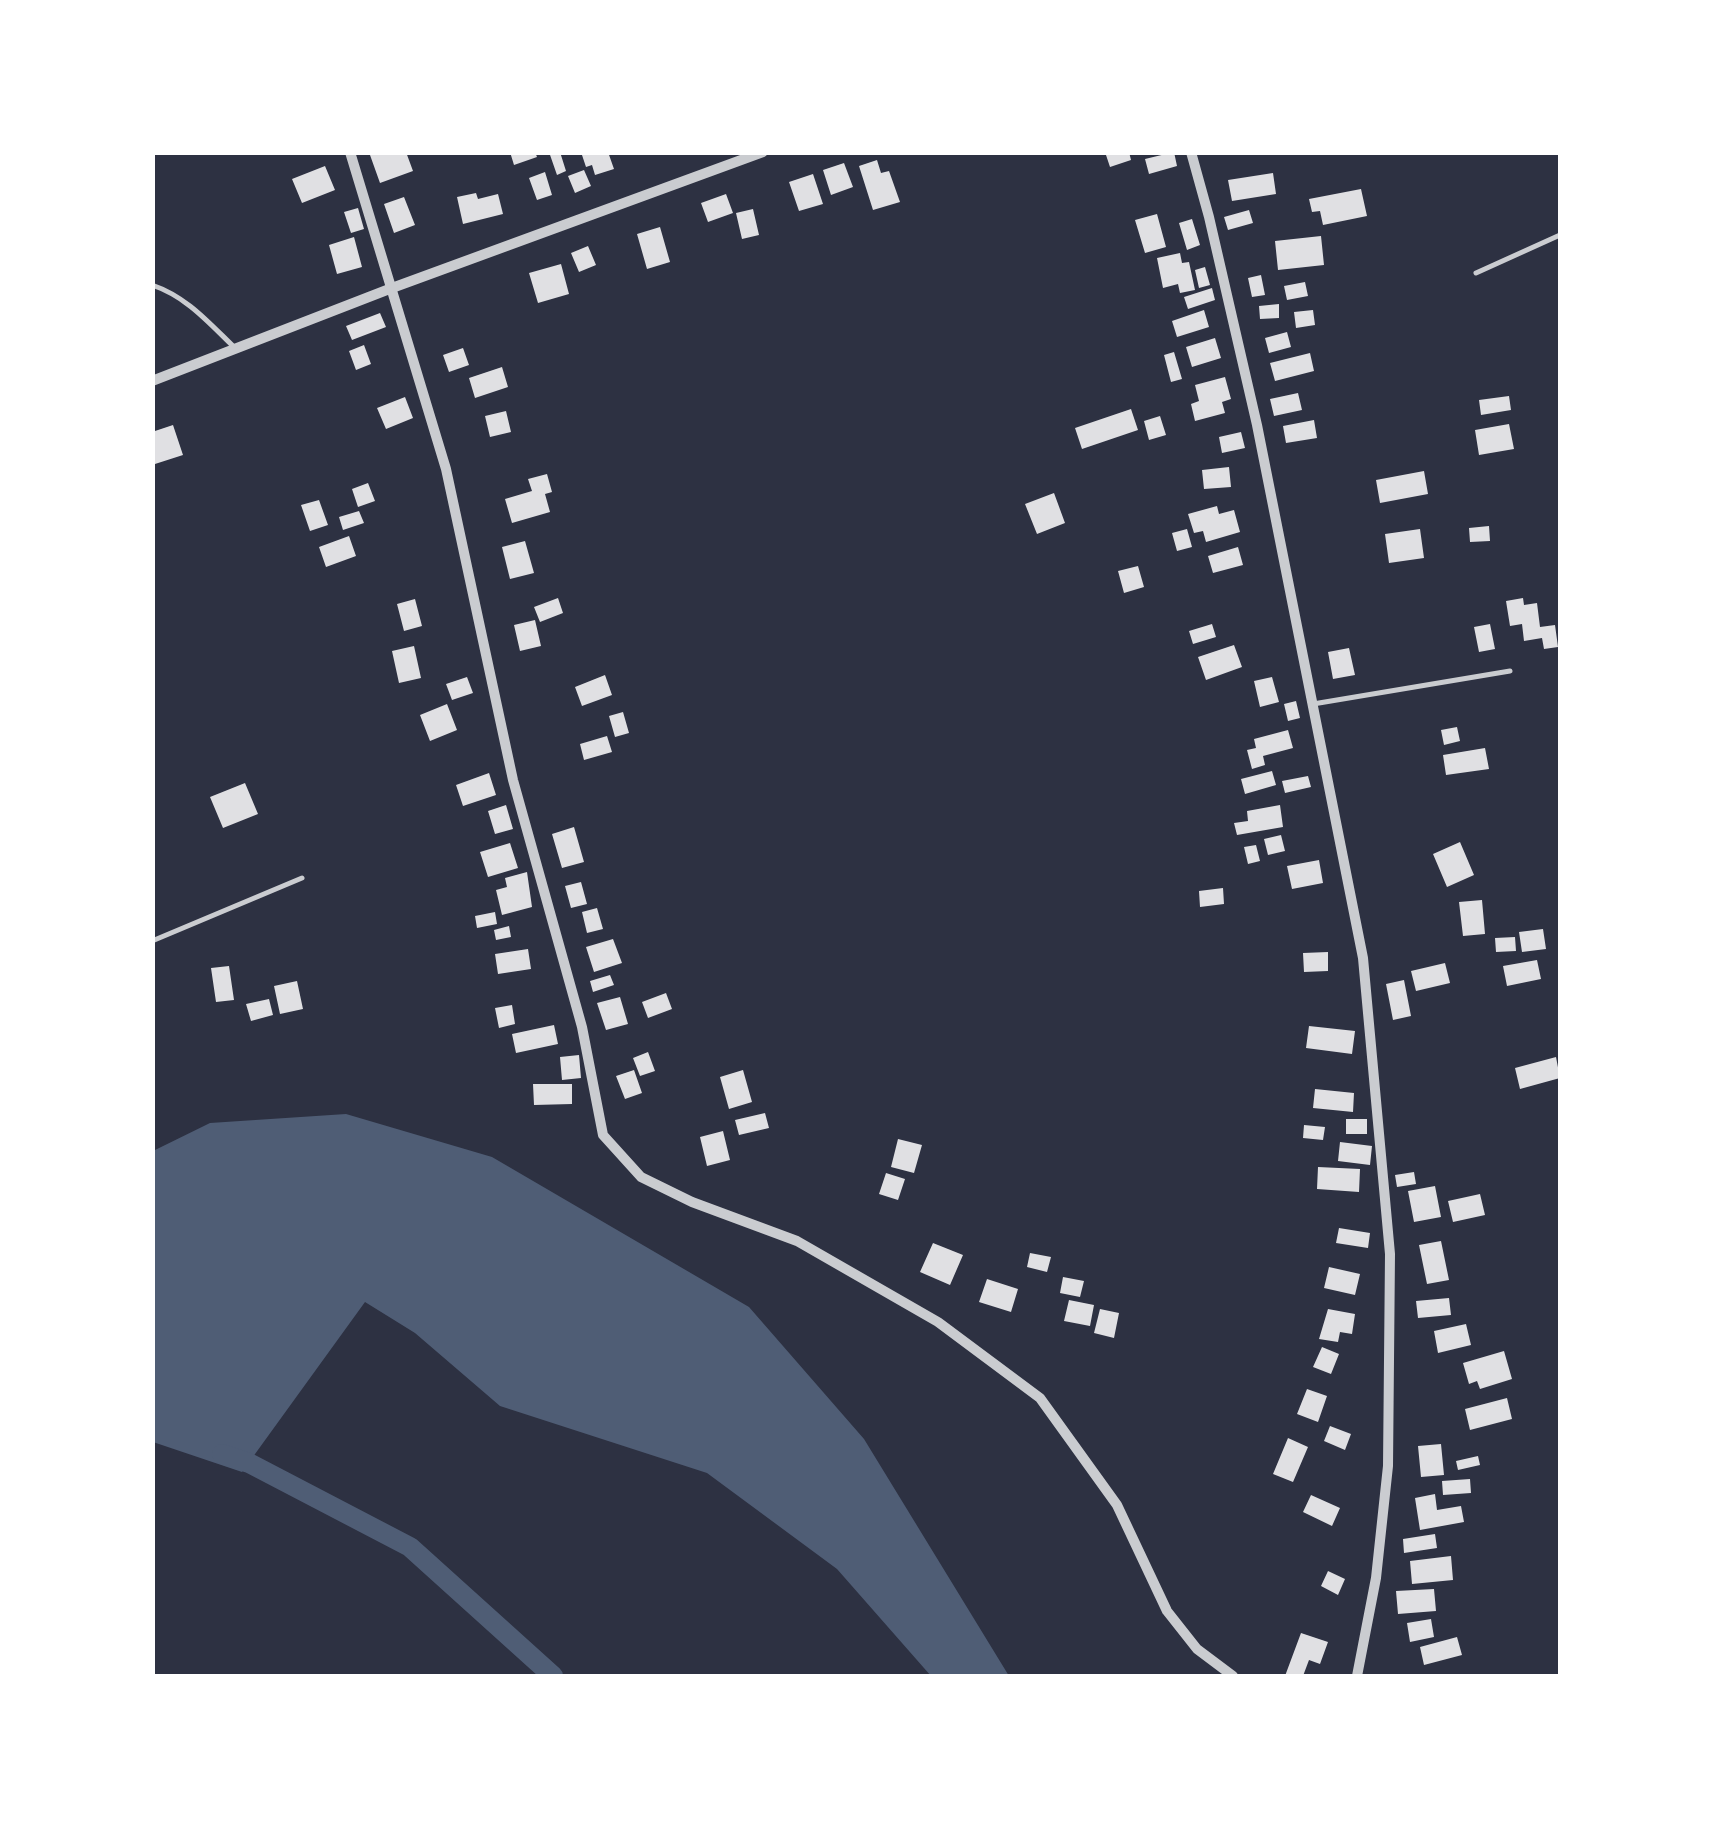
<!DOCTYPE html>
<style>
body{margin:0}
#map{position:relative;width:1713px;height:1829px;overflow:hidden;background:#2d3142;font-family:"PT Serif",serif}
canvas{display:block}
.frame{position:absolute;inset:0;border:155px solid #fff;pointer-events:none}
</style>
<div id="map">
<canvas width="1713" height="1829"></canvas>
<div class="frame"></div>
</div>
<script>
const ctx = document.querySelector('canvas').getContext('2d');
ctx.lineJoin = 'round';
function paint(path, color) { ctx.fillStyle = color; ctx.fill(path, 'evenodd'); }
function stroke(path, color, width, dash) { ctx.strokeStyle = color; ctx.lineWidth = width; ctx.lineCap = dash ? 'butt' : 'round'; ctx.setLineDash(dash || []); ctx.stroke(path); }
paint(new Path2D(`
 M346,1114L492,1157L749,1307L864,1439L1009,1676H931L837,1569L707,1473L500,1406L415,1333L365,1302L242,1472L153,1442V1151L210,1123Z`), '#4f5d75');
stroke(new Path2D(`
 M222,1454L249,1463L410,1547L553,1676`), '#4f5d75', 20);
paint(new Path2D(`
 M377,152H406L413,171L380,183L370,155Z
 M510,152H535L537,157L514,165Z
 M549,152H560L566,171L557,175Z
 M581,152H608L614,169L595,175L592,165L586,167Z
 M1105,152H1129L1131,160L1110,167Z
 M1174,152L1177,166L1149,174L1145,159Z
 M877,160L881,173L889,171L900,202L873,210L859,166Z
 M844,163L853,187L831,195L823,170Z
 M325,166L335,190L302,203L292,179Z
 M584,170L591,186L575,193L568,176Z
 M545,172L552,195L537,200L529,178Z
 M1273,173L1276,194L1232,201L1228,180Z
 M813,174L823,204L799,211L789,182Z
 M1361,189L1367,216L1323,225L1320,211L1312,212L1309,199Z
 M476,193L478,199L498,194L503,214L463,224L457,197Z
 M726,194L733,213L708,222L701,203Z
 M404,197L415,225L394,233L384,204Z
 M358,208L364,229L351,233L344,212Z
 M753,209L759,235L742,239L736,213Z
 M1249,210L1253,223L1228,230L1224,217Z
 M1157,214L1166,247L1145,253L1135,220Z
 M1192,219L1200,245L1187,250L1179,223Z
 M660,227L670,262L647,269L637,234Z
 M1321,236L1324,265L1278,270L1275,241Z
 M354,237L362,267L337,274L329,245Z
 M588,246L596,265L579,272L571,253Z
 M1180,253L1182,263L1189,262L1195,290L1180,293L1178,284L1163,288L1157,258Z
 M561,264L569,294L538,303L529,273Z
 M1205,267L1210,285L1199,288L1195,270Z
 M1261,275L1265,295L1252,297L1248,278Z
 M1305,282L1308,296L1287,300L1284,286Z
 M1212,288L1215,300L1188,309L1184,297Z
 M1279,304V318L1260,319L1259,306Z
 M1204,310L1209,327L1177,337L1172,321Z
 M1313,310L1315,325L1296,328L1294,312Z
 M380,313L386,327L352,340L346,326Z
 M1287,332L1291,347L1269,353L1265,338Z
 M1215,338L1221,358L1192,367L1186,347Z
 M364,345L371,364L356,370L349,351Z
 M463,348L469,365L449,372L443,355Z
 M1174,352L1182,379L1171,382L1164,355Z
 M1310,353L1314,371L1275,381L1270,363Z
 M502,367L508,387L475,398L469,378Z
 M1225,377L1231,399L1222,402L1225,413L1195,421L1191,404L1199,401L1195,385Z
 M1298,393L1302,410L1274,416L1270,399Z
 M1509,396L1511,410L1481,415L1479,400Z
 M405,397L413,418L386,429L377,408Z
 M1131,409L1138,430L1082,449L1075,428Z
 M506,411L511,432L490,437L485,416Z
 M1160,416L1166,435L1149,440L1144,421Z
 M1314,420L1317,438L1286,443L1283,426Z
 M1509,424L1514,449L1479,455L1475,430Z
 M173,425L183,455L155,464L152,432Z
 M1241,432L1245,448L1222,453L1219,437Z
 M1229,467L1231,487L1204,489L1202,470Z
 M1424,471L1428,494L1380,503L1376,480Z
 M547,474L552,492L545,494L550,512L512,523L505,499L532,491L528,479Z
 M368,483L375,501L358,507L352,489Z
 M1054,493L1065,523L1037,534L1025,504Z
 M319,500L328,525L310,531L301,505Z
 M1217,506L1219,514L1234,510L1240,532L1206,542L1203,531L1194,533L1188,514Z
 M359,511L364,523L343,530L339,517Z
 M1489,526L1490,541L1470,542L1469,528Z
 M1187,529L1192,547L1177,551L1172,533Z
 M1420,529L1424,558L1389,563L1385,534Z
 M349,536L356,556L326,567L319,547Z
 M525,541L534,573L510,579L502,547Z
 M1238,547L1243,565L1213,573L1208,556Z
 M1138,566L1144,587L1124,593L1118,571Z
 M558,598L563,613L540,622L534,607Z
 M1523,598L1524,605L1537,603L1540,627L1555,625L1558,647L1544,649L1542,638L1524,641L1522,624L1510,626L1506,601Z
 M415,599L422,626L404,631L397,604Z
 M535,620L541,646L520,651L514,625Z
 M1212,624L1216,637L1193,644L1189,631Z
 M1490,624L1495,649L1479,652L1474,627Z
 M1234,645L1242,667L1206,680L1198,657Z
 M414,646L421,678L399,683L392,651Z
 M1349,648L1355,675L1333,679L1328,652Z
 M605,675L612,695L582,706L575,687Z
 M467,677L473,693L452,700L446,684Z
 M1272,677L1279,702L1260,707L1254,681Z
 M1296,701L1300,718L1288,721L1284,704Z
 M447,704L457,730L430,741L420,715Z
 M623,712L629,733L615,737L609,716Z
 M1457,727L1460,741L1444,745L1441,730Z
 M1288,730L1293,748L1263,756L1265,765L1252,769L1247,750L1256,748L1254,739Z
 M607,736L612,752L584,760L580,744Z
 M1485,748L1489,769L1446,775L1443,755Z
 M1272,771L1276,785L1245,794L1241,779Z
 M489,773L496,795L463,806L456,785Z
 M1308,776L1311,787L1285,793L1282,781Z
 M245,783L258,814L223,828L210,797Z
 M506,805L513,829L495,834L488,811Z
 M1280,805L1283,827L1237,835L1234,823L1248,821L1247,811Z
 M574,827L584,862L562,868L552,834Z
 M1281,835L1285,851L1268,855L1264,839Z
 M1460,842L1474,875L1447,887L1433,854Z
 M510,843L518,868L488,877L480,852Z
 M1256,845L1260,861L1248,864L1244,847Z
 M1319,860L1323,883L1292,889L1287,866Z
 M527,872L532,907L502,915L496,890L507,887L505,878Z
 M581,882L587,904L571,908L565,886Z
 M1223,888L1224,904L1200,907L1199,891Z
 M1482,900L1485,934L1463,936L1459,902Z
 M597,908L603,929L587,933L582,912Z
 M495,912L497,924L477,928L475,916Z
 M509,926L511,937L496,940L494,930Z
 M1543,929L1546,949L1522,952L1519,932Z
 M1515,937L1516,951L1496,952L1495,938Z
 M613,939L622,963L594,972L586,947Z
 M528,949L531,969L498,974L495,954Z
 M1328,952V971L1304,972L1303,953Z
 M1537,960L1541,979L1507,986L1503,966Z
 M1445,963L1450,983L1416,991L1411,971Z
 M229,966L234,1000L216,1002L211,968Z
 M610,975L614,985L593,992L590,981Z
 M1404,980L1411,1016L1393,1020L1386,984Z
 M297,981L303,1009L280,1014L274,986Z
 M666,993L672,1009L648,1018L642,1002Z
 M620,997L628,1024L606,1030L597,1003Z
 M269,999L273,1015L251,1021L246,1004Z
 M512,1005L515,1024L499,1028L495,1008Z
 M554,1025L558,1044L516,1053L512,1034Z
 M1309,1026L1355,1031L1352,1054L1306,1048Z
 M648,1052L655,1071L640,1076L633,1058Z
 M579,1055L581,1078L562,1080L560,1057Z
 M1556,1057L1560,1078L1520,1089L1515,1068Z
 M634,1070L642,1093L625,1099L616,1076Z
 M743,1070L752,1102L729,1109L720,1077Z
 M533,1084H572V1104L534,1105Z
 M1315,1089L1354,1093L1353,1112L1313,1108Z
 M765,1113L769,1128L739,1135L735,1120Z
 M1346,1119H1367V1134H1346Z
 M1304,1125L1325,1127L1323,1140L1303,1138Z
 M723,1131L730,1160L707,1166L700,1137Z
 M898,1139L922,1145L914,1173L891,1167Z
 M1340,1142L1372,1146L1370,1165L1338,1161Z
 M1318,1167L1360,1169L1359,1192L1317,1189Z
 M1414,1172L1416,1184L1397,1187L1395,1175Z
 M886,1173L905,1179L898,1200L879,1194Z
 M1435,1186L1441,1217L1414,1222L1408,1191Z
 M1480,1194L1485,1215L1453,1222L1448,1201Z
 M1339,1228L1370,1233L1368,1248L1336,1243Z
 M1441,1241L1449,1280L1427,1284L1419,1245Z
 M933,1243L963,1255L950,1285L920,1272Z
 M1030,1253L1051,1257L1047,1272L1027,1267Z
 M1329,1267L1360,1274L1355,1295L1324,1288Z
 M1063,1277L1084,1281L1080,1297L1060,1293Z
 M987,1279L1018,1289L1011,1312L979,1302Z
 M1449,1298L1451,1315L1418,1318L1416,1301Z
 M1069,1300L1094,1305L1090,1326L1064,1321Z
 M1100,1309L1119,1313L1114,1338L1094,1333Z
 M1328,1309L1355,1314L1352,1334L1340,1332L1338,1342L1319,1339Z
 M1466,1324L1471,1345L1438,1353L1434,1331Z
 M1322,1347L1339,1354L1331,1374L1313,1367Z
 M1504,1351L1512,1379L1480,1389L1477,1381L1469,1384L1463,1363Z
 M1307,1389L1327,1396L1318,1422L1297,1414Z
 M1507,1398L1512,1419L1470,1430L1465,1409Z
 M1330,1426L1351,1434L1345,1450L1324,1441Z
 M1288,1438L1308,1447L1293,1482L1273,1474Z
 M1441,1444L1444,1475L1421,1477L1418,1446Z
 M1478,1456L1480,1465L1458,1470L1456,1461Z
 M1470,1479L1471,1493L1443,1495L1442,1481Z
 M1435,1494L1437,1510L1461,1506L1464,1522L1420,1530L1415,1498Z
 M1311,1495L1340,1508L1332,1526L1303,1512Z
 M1435,1534L1437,1548L1404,1553L1403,1539Z
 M1451,1556L1453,1580L1412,1584L1410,1561Z
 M1328,1571L1345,1579L1338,1595L1321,1586Z
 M1434,1589L1436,1611L1398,1614L1396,1591Z
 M1431,1619L1434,1637L1410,1642L1407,1623Z
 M1301,1633L1328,1642L1320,1664L1309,1660L1303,1676H1285Z
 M1457,1637L1462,1655L1424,1665L1420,1647Z`), '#e0e0e3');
stroke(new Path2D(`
 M1476,273L1560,235
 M152,285C187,297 208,322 234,347
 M1313,704L1510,671
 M152,941L302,878`), '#caccd0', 5);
stroke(new Path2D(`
 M350,152L446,469L513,780L582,1027L603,1135L641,1177L692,1202L797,1241L938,1322L1040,1398L1117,1505L1167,1611L1197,1649L1233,1676
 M1191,152L1209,217L1257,425L1363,958L1390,1254L1388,1466L1376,1578L1357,1676
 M152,381L392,288L763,152`), '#caccd0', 10);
</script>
